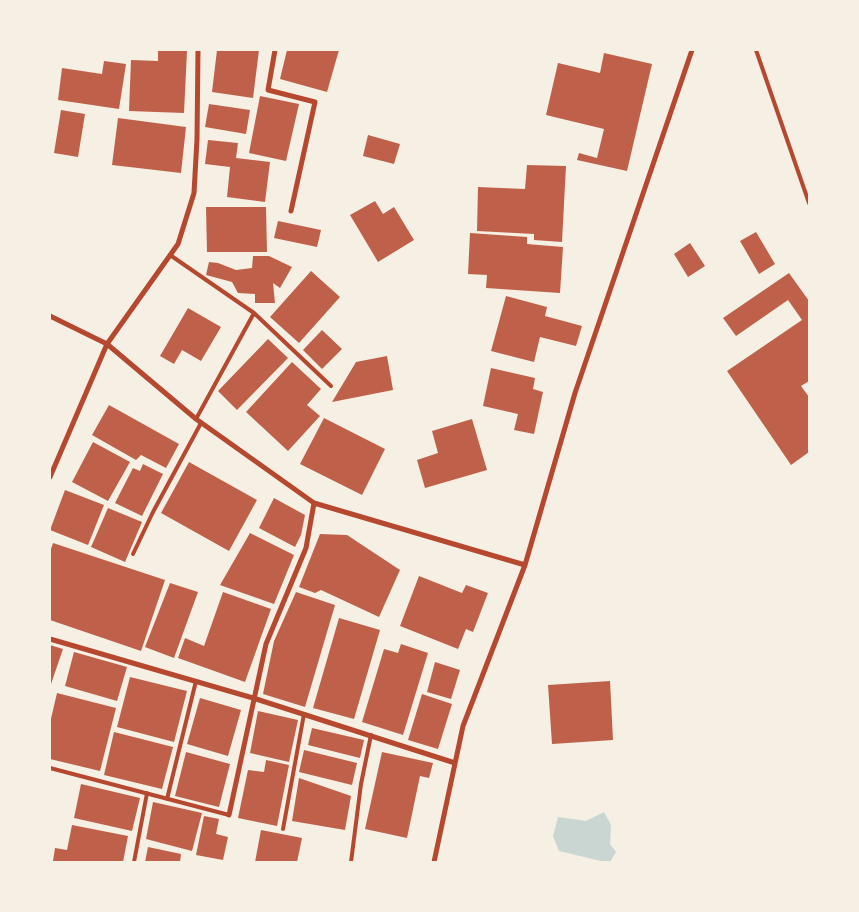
<!DOCTYPE html>
<style>
body{margin:0}
#map{position:relative;width:859px;height:912px;overflow:hidden;background:#f6efe4;font-family:Helvetica,sans-serif}
canvas{display:block}
.frame{position:absolute;inset:0;border:51px solid #f6efe4;pointer-events:none}
</style>
<div id="map">
<canvas width="859" height="912"></canvas>
<div class="frame"></div>
</div>
<script>
const ctx = document.querySelector('canvas').getContext('2d');
ctx.lineJoin = 'round';
function paint(path, color) { ctx.fillStyle = color; ctx.fill(path, 'evenodd'); }
function stroke(path, color, width, dash) { ctx.strokeStyle = color; ctx.lineWidth = width; ctx.lineCap = dash ? 'butt' : 'round'; ctx.setLineDash(dash || []); ctx.stroke(path); }
paint(new Path2D(`
 M604,812L611,825L610,844L616,852L610,862H605L559,851L553,836L558,817L586,821Z`), '#c9d6d2');
paint(new Path2D(`
 M158,50L187,51L184,113L129,111L131,60L158,61Z
 M217,50H259L253,98L212,92Z
 M287,50H339L327,92L280,79Z
 M604,53L652,64L627,171L577,160L579,153L597,158L604,129L546,115L558,63L600,73Z
 M104,61L126,64L119,109L58,100L62,68L102,74Z
 M260,96L299,104L286,161L249,153Z
 M209,104L250,110L246,134L205,127Z
 M61,110L85,114L78,157L54,153Z
 M118,118L186,127L181,173L112,165Z
 M368,135L400,144L394,164L363,156Z
 M208,140L238,143L236,158L270,162L265,202L227,197L230,167L205,164Z
 M527,165L566,166L562,242L534,240V234L477,231L478,187L525,189Z
 M375,201L383,214L394,207L414,240L378,262L350,215Z
 M206,207H266L267,252H207Z
 M278,221L321,230L317,247L274,238Z
 M756,232L775,264L759,274L740,241Z
 M470,233L527,237V244L563,247L560,293L486,288L487,275L468,274Z
 M690,243L705,266L688,277L674,254Z
 M253,256H269L292,267L280,288L273,283L275,303H255V294L238,293L232,282L206,275L209,262L218,263L236,270L252,268Z
 M311,271L340,297L299,343L270,317Z
 M789,273L809,301V381L801,386L809,397V452L791,465L727,371L802,320L788,300L736,336L723,318Z
 M506,296L547,307L545,316L582,326L576,346L540,337L534,362L491,351Z
 M188,308L221,327L201,361L182,350L174,364L160,356Z
 M322,330L342,349L322,369L303,350Z
 M268,339L288,358L237,410L218,391Z
 M387,356L393,390L332,402L356,362Z
 M292,362L321,389L307,405L320,416L288,451L246,412Z
 M491,368L535,378L533,389L543,392L534,434L514,430L518,414L483,406Z
 M109,405L179,444L166,468L141,455L136,460L92,435Z
 M324,418L385,449L362,495L300,464Z
 M472,419L487,470L425,488L417,460L438,453L432,431Z
 M93,442L130,462L108,501L72,482Z
 M189,462L257,500L229,551L161,513Z
 M143,464L163,474L142,516L115,503L133,468L140,471Z
 M65,490L104,505L88,545L50,530Z
 M274,498L305,515L301,535L295,547L259,528Z
 M108,508L142,522L125,562L91,547Z
 M250,533L294,555L274,604L220,585Z
 M320,534L347,535L400,570L379,617L321,590L315,593L299,587Z
 M53,543L165,580L141,651L50,620V552Z
 M419,576L462,593L466,585L488,593L473,632L466,629L458,649L400,626Z
 M170,583L198,592L174,658L145,647Z
 M223,592L271,609L245,682L178,658L185,638L204,646Z
 M296,592L335,605L305,707L263,694L274,641Z
 M339,618L380,630L354,719L313,708Z
 M401,644L428,653L403,735L362,722L384,649L398,653Z
 M50,645L63,649L50,687Z
 M74,652L127,667L117,701L65,686Z
 M435,662L460,670L451,699L427,692Z
 M130,677L187,691L174,742L117,727Z
 M610,681L613,740L552,744L548,685Z
 M57,693L116,708L100,771L50,759V723Z
 M422,694L452,704L438,749L408,740Z
 M200,698L241,710L228,756L187,744Z
 M258,711L298,720L289,762L250,753Z
 M312,728L364,740L360,758L308,745Z
 M114,732L173,747L162,789L104,775Z
 M304,750L357,763L352,785L299,772Z
 M186,752L230,764L219,807L175,796Z
 M382,752L433,763L429,778L420,776L407,838L365,829Z
 M266,760L289,765L277,826L238,818L248,770L264,772Z
 M299,778L351,796L345,830L292,821Z
 M81,784L140,798L132,831L74,818Z
 M153,802L202,813L192,851L146,839Z
 M204,816L219,819L216,834L228,837L223,860L196,855Z
 M72,825L128,836L123,862L53,861L55,848L67,850Z
 M261,830L302,838L297,862H255Z
 M148,847L181,854L180,862H145Z`), '#bf614a');
stroke(new Path2D(`
 M756,50L809,203
 M170,255L254,313L331,386
 M196,419L254,313
 M133,554L153,512L201,423
 M50,768L229,815
 M167,799L196,681
 M283,829L304,714
 M134,862L147,793
 M351,862L361,784L371,735`), '#b5482f', 4);
stroke(new Path2D(`
 M275,50L268,90L315,102L291,211
 M50,316L107,344L196,419L314,503L525,565
 M50,477L107,344L178,244L194,193L197,139L198,50
 M50,639L253,698L455,763
 M229,815L266,644L306,548L314,503
 M434,862L463,726L525,565L575,393L692,50`), '#b5482f', 5);
</script>
